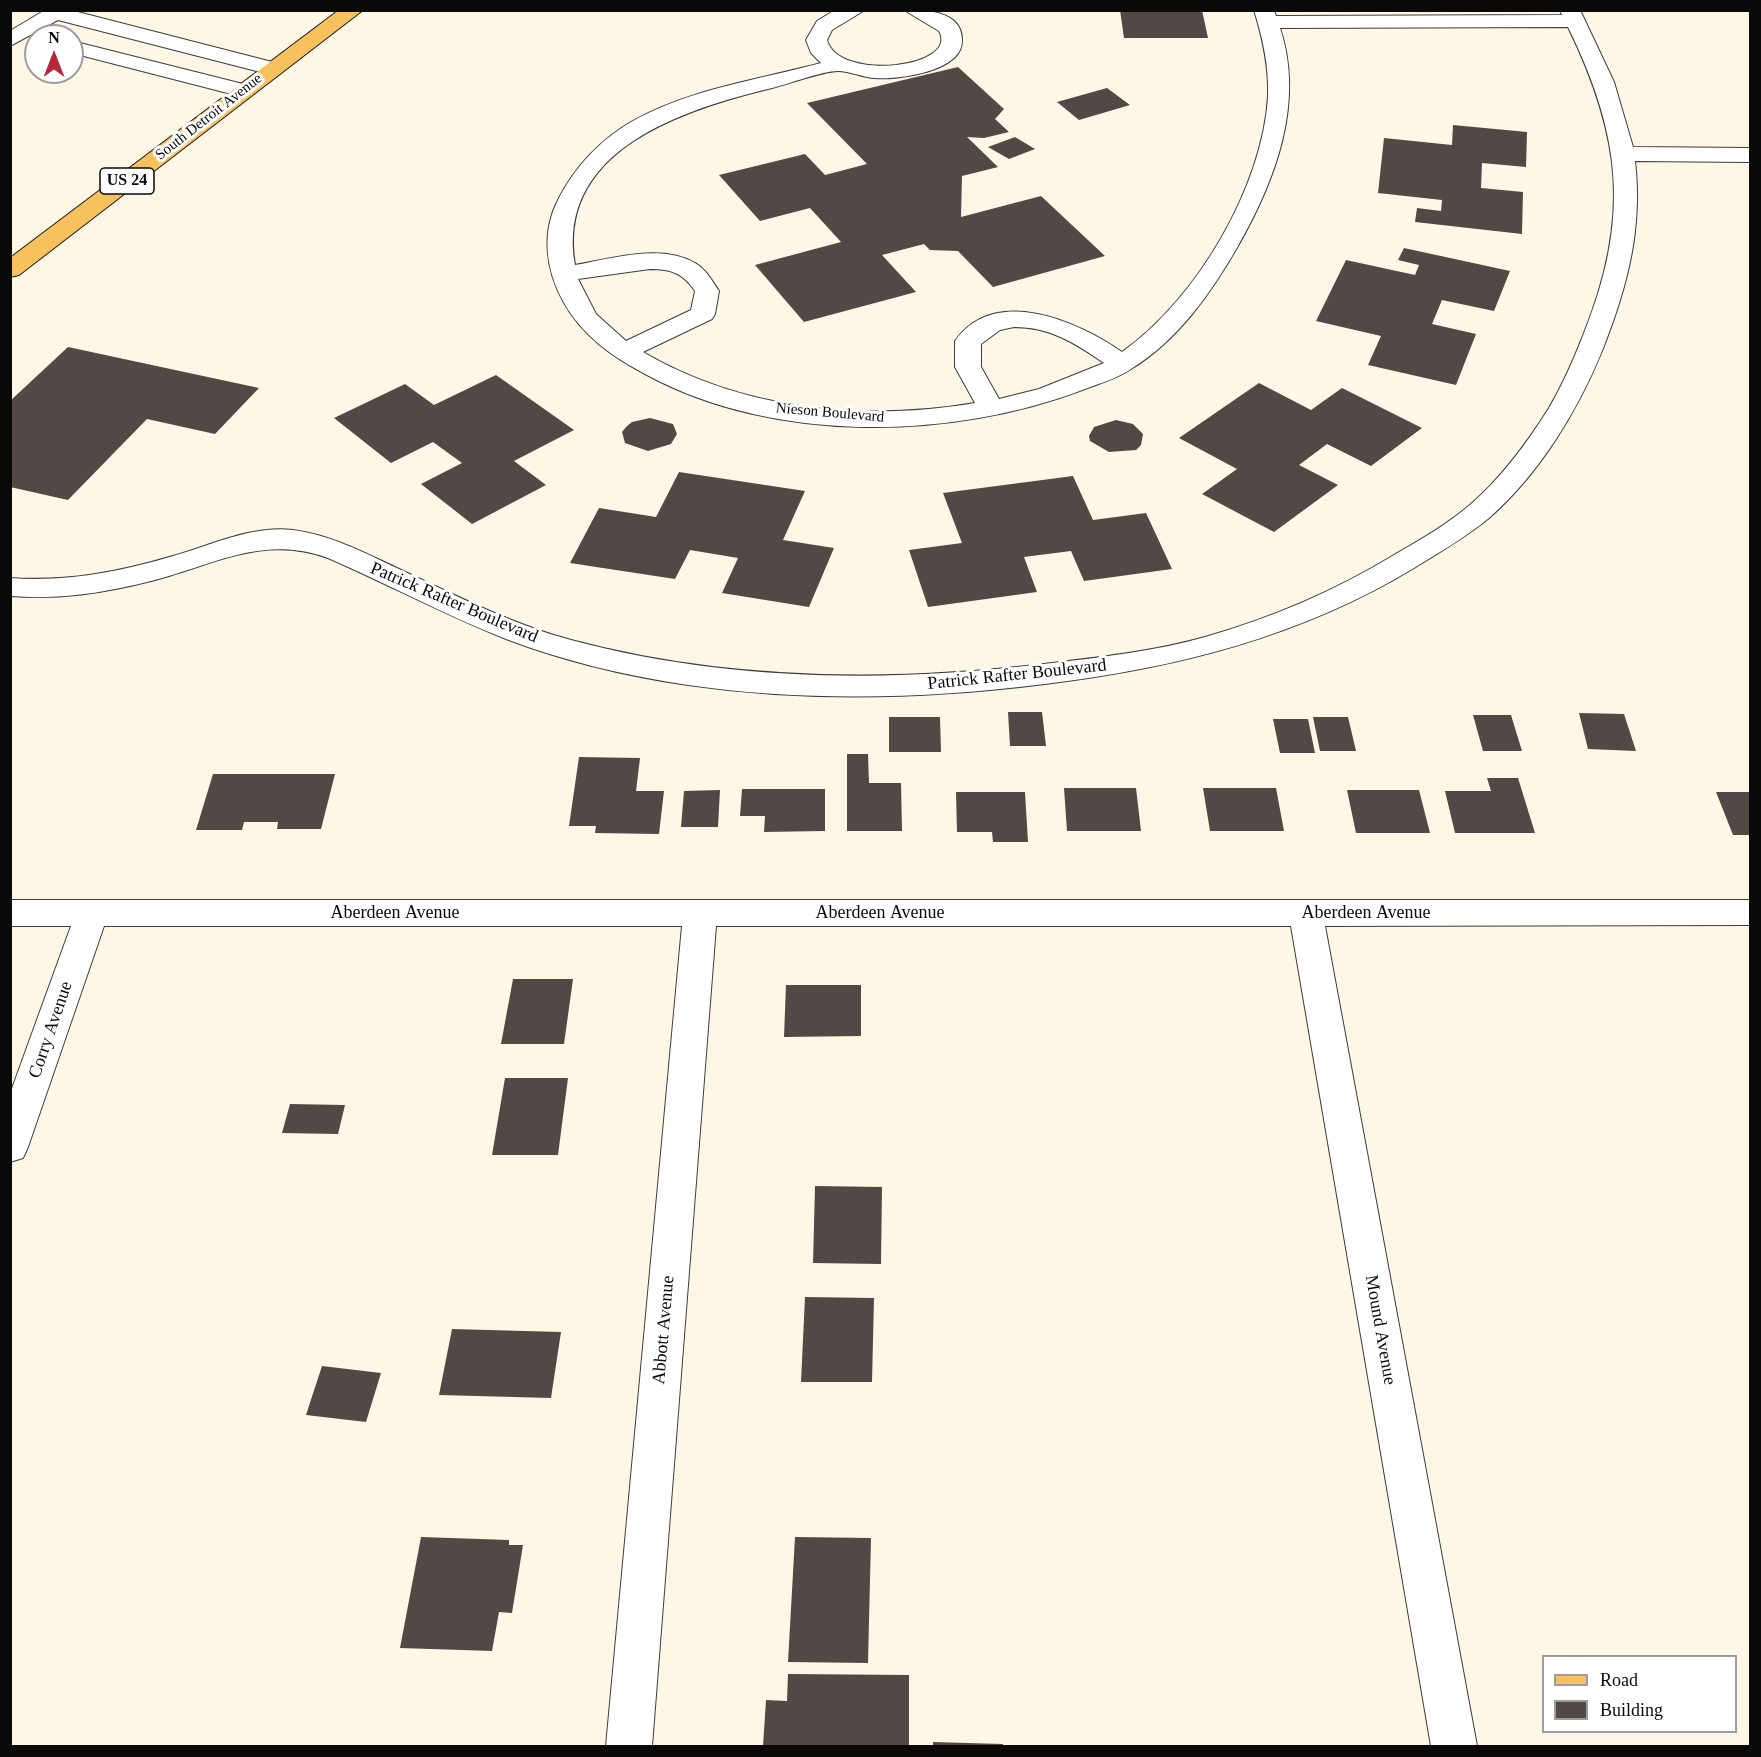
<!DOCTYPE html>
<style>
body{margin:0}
#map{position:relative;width:1761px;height:1757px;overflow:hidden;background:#fff7e6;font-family:Georgia,serif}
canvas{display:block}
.frame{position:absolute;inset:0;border:12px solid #090909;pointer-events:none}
.legend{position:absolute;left:1542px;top:1655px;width:195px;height:78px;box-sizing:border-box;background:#fff;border:2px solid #9d9d9d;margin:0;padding:8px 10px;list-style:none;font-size:18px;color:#090909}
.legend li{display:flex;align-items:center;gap:12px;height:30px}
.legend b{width:30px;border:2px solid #9d9d9d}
.north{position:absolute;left:24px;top:24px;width:60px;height:60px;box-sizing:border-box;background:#fff;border:2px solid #9d9d9d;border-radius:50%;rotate:0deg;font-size:16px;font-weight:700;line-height:24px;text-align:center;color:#090909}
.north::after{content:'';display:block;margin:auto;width:21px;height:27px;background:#b6253c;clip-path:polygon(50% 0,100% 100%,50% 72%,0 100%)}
</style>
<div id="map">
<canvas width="1761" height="1757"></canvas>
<div class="frame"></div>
<ul class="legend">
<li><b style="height:8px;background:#f7c15e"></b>Road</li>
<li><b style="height:16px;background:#524946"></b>Building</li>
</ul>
<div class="north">N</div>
</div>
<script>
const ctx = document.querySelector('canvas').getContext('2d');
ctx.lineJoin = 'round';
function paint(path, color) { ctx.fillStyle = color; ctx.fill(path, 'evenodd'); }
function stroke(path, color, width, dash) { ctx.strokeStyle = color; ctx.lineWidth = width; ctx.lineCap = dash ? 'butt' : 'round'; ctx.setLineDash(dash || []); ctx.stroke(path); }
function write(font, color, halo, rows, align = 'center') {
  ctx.font = font + ' Georgia,serif'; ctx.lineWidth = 6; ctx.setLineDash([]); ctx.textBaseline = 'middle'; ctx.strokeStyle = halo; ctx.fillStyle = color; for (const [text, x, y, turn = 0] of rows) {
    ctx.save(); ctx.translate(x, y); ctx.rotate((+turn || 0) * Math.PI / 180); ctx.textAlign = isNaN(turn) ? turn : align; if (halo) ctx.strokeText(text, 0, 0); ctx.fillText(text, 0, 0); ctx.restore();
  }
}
paint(new Path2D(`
 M1120,10H1202L1208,38H1124Z
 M958,67L1004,109L995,119L1009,132L984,138L967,137L998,167L962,176L961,217L1041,196L1105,256L993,287L958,251L930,250L924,244L882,255L916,292L804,322L755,265L841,242L810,208L760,221L719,175L805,154L825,175L867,164L807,103Z
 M1107,88L1130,105L1079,120L1057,102Z
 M1453,125L1527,132L1526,167L1482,163L1481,188L1523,192L1522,234L1415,222L1417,208L1441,211L1442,200L1378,193L1384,138L1452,145Z
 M1015,137L1035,149L1009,159L988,147Z
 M1404,248L1510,271L1494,311L1442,300L1432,324L1476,334L1456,385L1368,365L1381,336L1316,321L1346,260L1415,275L1419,265L1398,260Z
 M68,347L259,388L215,434L147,419L68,500L10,487V401Z
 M496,375L574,430L514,461L546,485L472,524L421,484L462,463L433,442L391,463L334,418L405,384L434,405Z
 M1259,383L1311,410L1342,388L1422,428L1371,466L1327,444L1299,465L1338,485L1274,532L1202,494L1237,469L1179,438Z
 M650,418L673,424L677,434L671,444L648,451L625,443L622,432L626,427L632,422Z
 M1116,420L1133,424L1143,434L1141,445L1136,450L1109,452L1090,441L1089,436L1094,427Z
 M679,472L805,491L783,540L834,548L809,607L722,593L738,558L690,550L675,579L570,563L599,508L656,517Z
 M1073,476L1093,520L1146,513L1172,569L1084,581L1071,551L1024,557L1037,592L928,607L909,550L962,543L943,493Z
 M1008,712H1042L1046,746H1010Z
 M1579,713L1624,714L1636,751L1588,749Z
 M1473,715H1511L1522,751H1483Z
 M889,717H940L941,752H889Z
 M1313,717H1348L1356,751H1320Z
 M1273,719H1308L1315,753H1280Z
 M847,754H868L869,783H901L902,831H847Z
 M579,757L640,758L636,791H664L659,834L595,833L596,826H569Z
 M213,774H335L321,829H277L278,822H244L242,830H196Z
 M1487,778H1518L1535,833H1455L1445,791H1491Z
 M1064,788H1136L1141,831H1067Z
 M1203,788H1276L1284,831H1210Z
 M742,789H825V831L764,832L765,816H740Z
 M720,790L718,827H681L684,791Z
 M1347,790H1419L1430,833H1356Z
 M956,792H1025L1028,842H993L992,832H957Z
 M1716,792H1750V835H1733Z
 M513,979H573L564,1044H501Z
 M786,985H861V1036L784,1037Z
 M505,1078H568L558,1155H492Z
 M290,1104L345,1105L338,1134L282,1133Z
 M815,1186L882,1187L881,1264L813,1263Z
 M805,1297L874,1298L872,1382H801Z
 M452,1329L561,1332L551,1398L439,1395Z
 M322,1366L381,1373L366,1422L306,1415Z
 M421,1537L509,1540V1545H523L512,1613L499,1612L492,1651L400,1648Z
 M795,1537L871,1538L868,1663L788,1662Z
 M788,1674L909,1675V1746H763L766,1700L787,1701Z
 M933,1742L1003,1744V1746H933Z`), '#524946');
const minor = new Path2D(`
 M45,10H70L280,64L283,69L280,74L272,75L58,20L10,46V31Z
 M835,10H865L832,30L827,40C838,82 960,68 939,31L904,10C924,10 962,10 962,40C963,72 897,80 874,78C862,77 849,71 838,71C822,71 789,84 772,88C684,109 555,150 575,265C610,259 661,243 695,263C706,269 712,281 719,291L715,314L712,319L643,352C742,410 863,422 975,403L955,367V341C995,284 1079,322 1122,352C1196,300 1263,187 1268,96C1269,66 1263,39 1254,10H1274L1276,16L1562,15L1560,10H1580L1614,82L1633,147L1750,148V162L1635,161C1643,229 1627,288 1602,351C1577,412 1539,474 1489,518C1466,537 1440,552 1414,568C1300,637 1176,668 1045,684C926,699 806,702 688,685C626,676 564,661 506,639C445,615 388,584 328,558C263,534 214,565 151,581C104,593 59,600 10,596V578C67,582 119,572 173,556C212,545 252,525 293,530C331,535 365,553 399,569C455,595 511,624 571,640C728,682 891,683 1052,663C1103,657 1155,651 1205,637C1271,618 1335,591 1394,555C1420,540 1448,524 1471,504C1502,477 1527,443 1549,408C1563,384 1574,359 1584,333C1630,219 1622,137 1568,27L1280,28C1305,103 1275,181 1238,246C1211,293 1178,340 1131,369C1118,378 1101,383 1085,389C952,440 775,444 647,375C613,357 582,336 563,301C546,270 541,233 558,200C574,168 600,140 631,122C689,89 758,80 821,63L811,53L806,40L817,21ZM650,269C671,269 683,273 695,291L691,310L626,341L596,314L578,279ZM1014,327C1050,327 1075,343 1104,363L1039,389L999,399L981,367V344L1000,330Z
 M72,41L251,86L254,91L251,96L243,97L72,53Z
 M10,900H1750V925L1325,926L1477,1746H1431L1291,926H716L652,1746H606L682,926H104L28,1147L23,1158L10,1162V1094L71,926H10Z`);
const major = new Path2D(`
 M339,10H363L19,275L10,277V258Z`);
stroke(minor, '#3c3c3c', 2);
stroke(major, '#1a1a1a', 2);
paint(minor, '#fff');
paint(major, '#f7c15e');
write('15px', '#090909', '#fff', [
 ["South Detroit Avenue",209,117,-38],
 ["Nieson Boulevard",830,413,5]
]);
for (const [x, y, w] of [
 [127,181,54]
]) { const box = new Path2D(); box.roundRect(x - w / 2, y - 13, w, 26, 4.5); ctx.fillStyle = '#fff'; ctx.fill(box); stroke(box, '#090909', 1.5); }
write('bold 16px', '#090909', null, [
 ["US 24",127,181]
]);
write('18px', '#090909', '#fff', [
 ["Patrick Rafter Boulevard",454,603,23],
 ["Patrick Rafter Boulevard",1017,675,-6],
 ["Aberdeen Avenue",395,913],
 ["Aberdeen Avenue",880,913],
 ["Aberdeen Avenue",1366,913],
 ["Corry Avenue",51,1030,-71],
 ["Abbott Avenue",664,1330,-85],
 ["Mound Avenue",1380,1330,80]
]);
</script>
